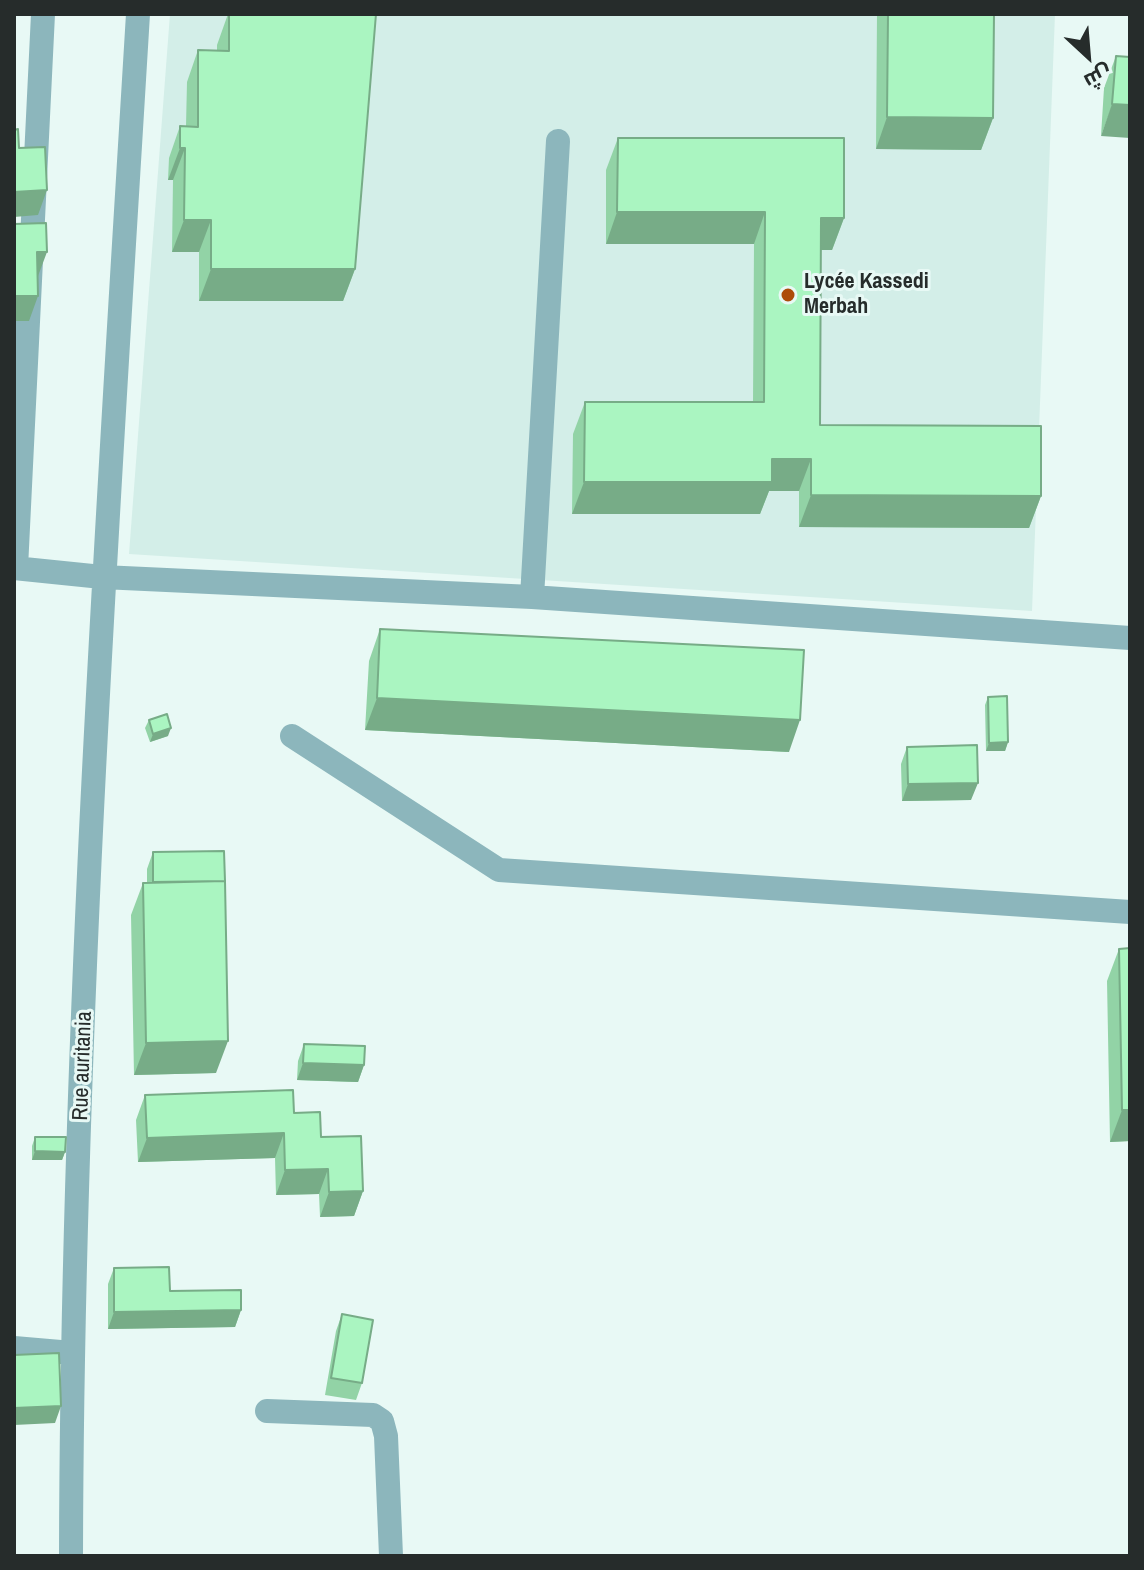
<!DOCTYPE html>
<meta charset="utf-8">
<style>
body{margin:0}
#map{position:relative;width:1144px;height:1570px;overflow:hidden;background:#e8f9f5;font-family:"Archivo Narrow",Cairo,sans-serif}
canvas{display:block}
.frame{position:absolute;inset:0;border:16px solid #262c2b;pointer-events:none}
.north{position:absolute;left:1048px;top:16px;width:80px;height:80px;-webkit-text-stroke:6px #e8f9f5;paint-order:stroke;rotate:154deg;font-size:22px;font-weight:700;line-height:32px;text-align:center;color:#262c2b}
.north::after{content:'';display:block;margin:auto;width:28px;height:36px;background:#262c2b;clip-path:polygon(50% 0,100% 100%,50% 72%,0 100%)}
</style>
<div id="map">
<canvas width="1144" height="1570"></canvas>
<div class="frame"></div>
<div class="north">ش</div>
</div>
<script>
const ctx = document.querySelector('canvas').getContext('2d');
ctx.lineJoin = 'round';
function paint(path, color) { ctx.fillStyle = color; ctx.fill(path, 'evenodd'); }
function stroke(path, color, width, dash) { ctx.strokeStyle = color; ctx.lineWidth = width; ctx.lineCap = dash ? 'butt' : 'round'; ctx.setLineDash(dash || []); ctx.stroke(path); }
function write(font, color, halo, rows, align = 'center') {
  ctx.font = font + ' "Archivo Narrow",sans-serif'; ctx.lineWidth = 6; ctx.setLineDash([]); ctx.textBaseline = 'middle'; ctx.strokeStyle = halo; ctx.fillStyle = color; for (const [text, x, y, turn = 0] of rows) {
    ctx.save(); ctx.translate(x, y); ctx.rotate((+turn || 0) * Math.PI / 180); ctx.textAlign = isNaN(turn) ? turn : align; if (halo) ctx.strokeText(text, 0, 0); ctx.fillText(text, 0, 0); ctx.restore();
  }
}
paint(new Path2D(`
 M170,14H1055L1032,611L129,554Z`), '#d3eee8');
stroke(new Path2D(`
 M14,568L102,577L532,597L1130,638
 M16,568L43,14
 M532,597L558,141
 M292,736L499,870L1130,912
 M14,1348L72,1353
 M267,1411L373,1415L382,1421L386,1436L391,1556
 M71,1556C72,1042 107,527 138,14`), '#8cb6bc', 24);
paint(new Path2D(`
 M228,14L355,269L343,301H199V252H172L173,180H168L169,158L180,126H186L187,82L198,50H217V45Z
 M877,14H994L993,118L981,150L876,149Z
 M1116,56L1130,57L1101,136L1104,88Z
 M618,138L844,218L832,250H821L820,425L1041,496L1029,528L799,527V491H769L760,514H572L573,434L585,402H753L754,244H606V170Z
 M380,629L789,752L365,730L369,661Z
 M988,697L1008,742L1005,751H986L985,705Z
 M149,720L168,736L150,742L145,728Z
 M907,747L971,800L902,801L901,764Z
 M153,852L216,1073L134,1075L131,915L143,883H147V869Z
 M1130,948V1141L1110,1142L1107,981L1119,949Z
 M304,1044L364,1065L358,1082L297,1080L298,1061Z
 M145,1095L294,1113L321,1137L363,1191L354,1216L320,1217L319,1194L276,1195L275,1158L138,1162L136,1120Z
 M35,1137L65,1152L62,1160H32V1146Z
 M114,1268L170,1291L241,1310L235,1327L108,1329V1284Z
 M342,1314L362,1383L356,1400L325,1395L336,1331Z`), '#92d3a6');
paint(new Path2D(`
 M1112,104L1130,105V138L1101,136Z
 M887,117L993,118L981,150L876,149Z
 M180,148H185L173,180H168Z
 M47,190L38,215L14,217V192Z
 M617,212H765L754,244H606Z
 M821,218H844L832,250H810Z
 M184,220H211L199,252H172Z
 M37,252H47L38,276H28Z
 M211,269H355L343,301H199Z
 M14,296H38L29,321H14Z
 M772,459H811L799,491H769L760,514H572L584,482Z
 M811,495L1041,496L1029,528L799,527Z
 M377,698L800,720L789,752L365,730Z
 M171,728L168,736L150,742L153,734Z
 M1008,742L1005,751H986L989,743Z
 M978,783L971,800L902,801L908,784Z
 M228,1041L216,1073L134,1075L146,1043Z
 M303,1063L364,1065L358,1082L297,1080Z
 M1122,1110H1130V1141L1110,1142Z
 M284,1133L275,1158L138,1162L147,1138Z
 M35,1151L65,1152L62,1160H32Z
 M328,1169L319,1194L276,1195L285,1170Z
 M363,1191L354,1216L320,1217L329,1192Z
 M241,1310L235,1327L108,1329L114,1312Z
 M61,1406L55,1423L14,1425V1408Z`), '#77ac87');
const building = new Path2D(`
 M229,14H376L355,269H211V220H184L185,148H180V126L198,127V50L229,51Z
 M888,14H994L993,118L887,117Z
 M1116,56L1130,57V105L1112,104Z
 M18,129L19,148L45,147L47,190L14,192V130Z
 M618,138H844V218H821L820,425L1041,426V496L811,495V459H772V482H584L585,402H764L765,212H617Z
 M46,223L47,252H37L38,296H14V224Z
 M380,629L804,650L800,720L377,698Z
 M1007,696L1008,742L989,743L988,697Z
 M167,714L171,728L153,734L149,720Z
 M977,745L978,783L908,784L907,747Z
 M224,851L225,881L153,882V852Z
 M225,881L228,1041L146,1043L143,883Z
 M1130,948V1110H1122L1119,949Z
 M304,1044L365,1046L364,1065L303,1063Z
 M293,1090L294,1113L320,1112L321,1137L361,1136L363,1191L329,1192L328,1169L285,1170L284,1133L147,1138L145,1095Z
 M35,1137H66L65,1152L35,1151Z
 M169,1267L170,1291L241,1290V1310L114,1312V1268Z
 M342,1314L373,1320L362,1383L331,1378Z
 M59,1353L61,1406L14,1408V1355Z`);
paint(building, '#aaf5c1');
stroke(building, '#77ac87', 2);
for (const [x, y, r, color] of [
 [788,295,8,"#ad4c09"]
]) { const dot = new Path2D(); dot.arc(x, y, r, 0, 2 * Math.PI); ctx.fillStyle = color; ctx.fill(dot); stroke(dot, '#e8f9f5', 3); }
write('bold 22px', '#262c2b', '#e8f9f5', [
 ["Lycée Kassedi",804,282],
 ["Merbah",804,307]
], 'left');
write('22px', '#262c2b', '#e8f9f5', [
 ["Rue auritania",83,1066,-88]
]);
</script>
